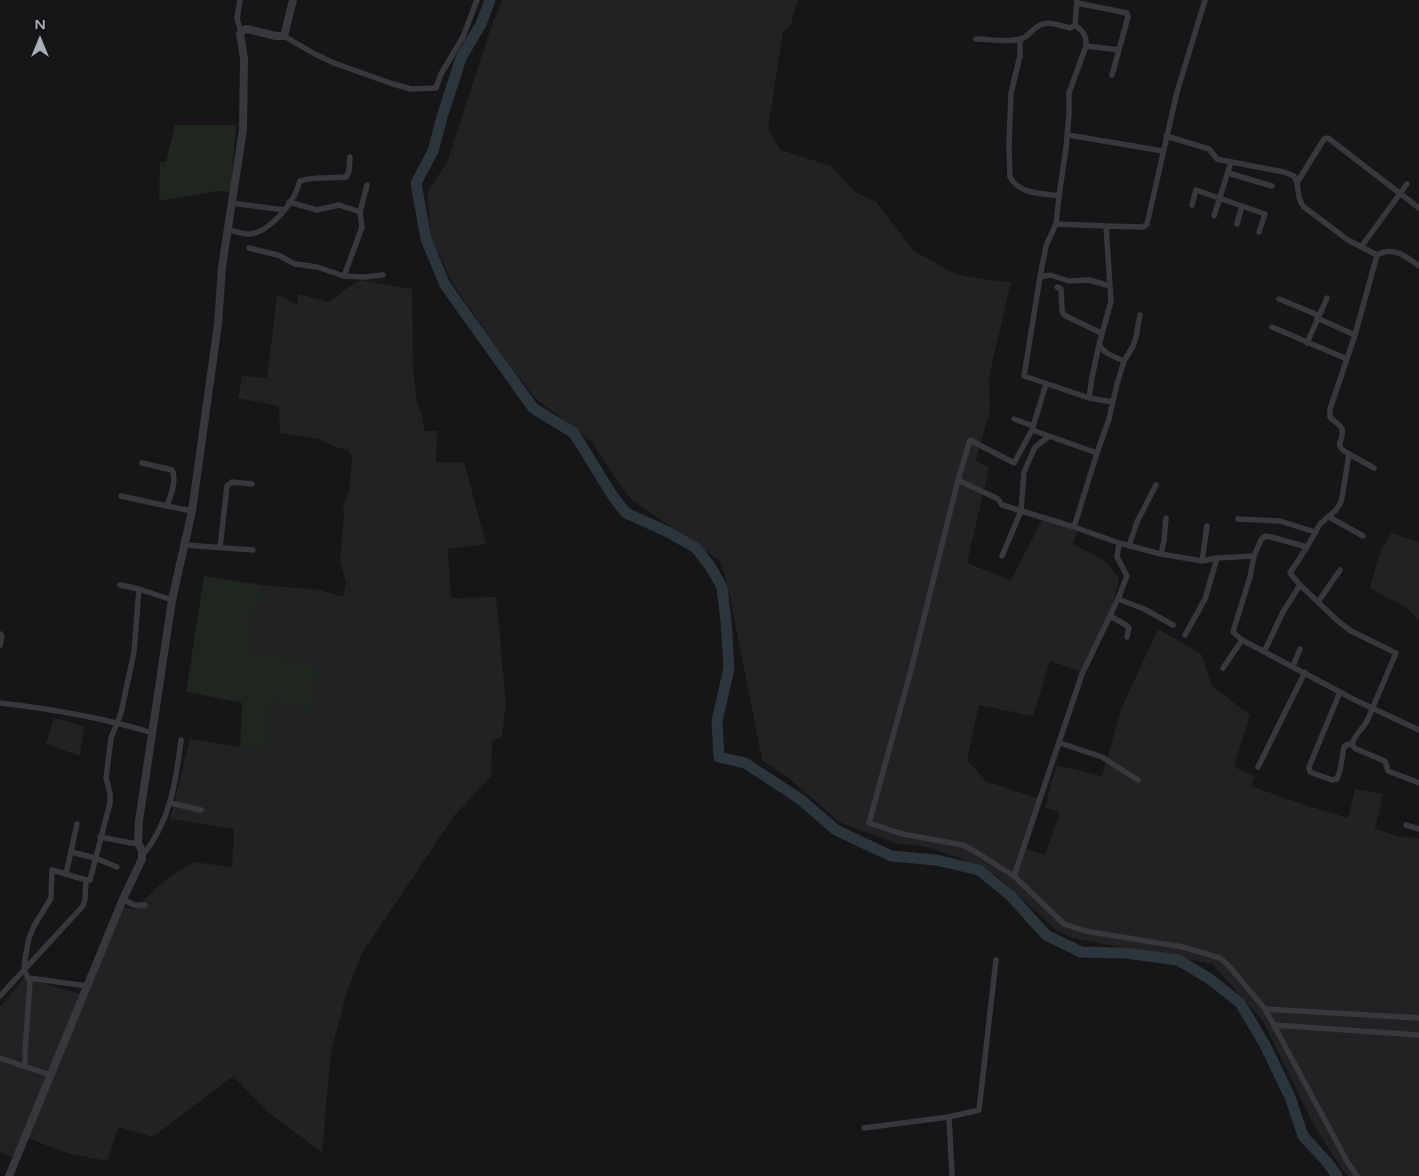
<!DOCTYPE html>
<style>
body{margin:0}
#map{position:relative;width:1419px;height:1176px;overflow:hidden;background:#161618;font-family:"Varela Round",sans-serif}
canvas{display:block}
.north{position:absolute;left:15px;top:15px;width:50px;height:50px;-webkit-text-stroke:4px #111113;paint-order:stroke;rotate:0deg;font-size:14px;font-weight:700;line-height:20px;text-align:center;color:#a8adb8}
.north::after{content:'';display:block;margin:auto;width:18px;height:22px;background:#a8adb8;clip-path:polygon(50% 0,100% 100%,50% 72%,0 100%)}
</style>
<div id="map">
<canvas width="1419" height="1176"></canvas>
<div class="north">N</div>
</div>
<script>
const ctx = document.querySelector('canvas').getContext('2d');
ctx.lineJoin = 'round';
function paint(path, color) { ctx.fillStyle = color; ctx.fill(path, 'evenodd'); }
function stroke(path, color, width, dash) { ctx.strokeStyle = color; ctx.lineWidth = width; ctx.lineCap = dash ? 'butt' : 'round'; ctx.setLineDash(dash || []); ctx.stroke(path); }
paint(new Path2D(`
 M502,0H798L790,27L783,31L768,129L781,150L831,166L855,192L876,202L914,251L956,274L987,280L1011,282L989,377L990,411L976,460L989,468L967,563L1011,580L1042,520L1077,531L1073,544L1103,559L1119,578L1113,606L1080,671L1050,661L1033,716L979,705L967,760L986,781L1039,799L1023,848L1045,855L1060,812L1045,808L1056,765L1102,776L1121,709L1158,629L1201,654L1212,686L1250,715L1234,767L1255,776L1251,786L1305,805L1348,818L1355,789L1383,794L1375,829L1401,837L1419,838V1176H1348L1346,1175L1314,1126L1263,1021L1212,964L1072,938L1056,930L996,875L958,857L923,846L898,844L839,822L790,779L762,760L727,582L720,561L632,500L620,485L592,442L535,398L506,361L453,284L431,238L427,194L448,160L490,30Z
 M360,280L412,289L413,368L417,402L423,419L424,431H437L436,463L464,462L486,544L448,549L451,598L496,597L506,702L502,737L492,740L491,776L454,816L362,953L348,989L331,1051L322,1152L269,1113L233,1076L153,1137L118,1127L108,1161L70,1154L22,1136L12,1157L0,1153V1007L24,978L85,995L120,906L134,909L164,881L193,862L232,867L234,829L170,819L190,739L266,751L272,700L312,708L248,654L250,621L255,622V616L263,585L319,590L343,597L346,583L340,561L344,516L343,506L349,491L352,456L348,450L336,447L319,439L280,433L279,406L238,398L242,375L267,379L277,295L297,304L299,294L329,302L347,288Z
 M1391,533L1419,542V620L1408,609L1370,588L1379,555Z
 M54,718L84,726L80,756L46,744Z`), '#222225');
paint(new Path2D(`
 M175,125H236L231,192L219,191L159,201L160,162H166Z
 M204,576L263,585L255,616V622H250L248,654L317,660L312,709L272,701L266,751L240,747L242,703L186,692Z`), '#1e261f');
stroke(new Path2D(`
 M490,0L481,24L461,58L442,117L433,151L416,183L426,239L445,285L533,408L574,433L612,495L626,513L668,532L696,548L710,566L722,587L726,621L729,668L717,721L719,757L745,763L800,799L836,830L891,856L936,860L979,870L1011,896L1046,935L1081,952L1125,953L1178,960L1210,979L1240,1003L1265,1045L1290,1097L1303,1136L1327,1162L1337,1176`), '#2c353c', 11);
stroke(new Path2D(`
 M240,0L237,19L241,32
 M1077,3L1127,13L1128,17L1112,75
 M1075,25C1083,31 1087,36 1086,46
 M284,36L313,53L334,63L390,83L411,89L436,88L441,74L463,37L477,0
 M976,39C990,39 1007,43 1020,39C1026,38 1029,34 1033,30C1046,18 1056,25 1070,28L1075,25L1077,0
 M1020,39V56L1011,93L1009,145L1010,177C1020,195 1042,193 1059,196L1056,224L1046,246L1040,277L1024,376L1089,398L1113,402
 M1068,135L1163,151
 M1166,136L1209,149L1217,159L1221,160L1284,172L1294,176C1301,186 1295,197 1304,207L1348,240L1377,255
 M1228,173L1272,186
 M1298,181L1324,139L1328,138L1419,208
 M1059,196L1066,148L1069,114V93L1086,46L1119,50
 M289,202L317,210L339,205L360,212L367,185
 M232,203L284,210
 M1192,205L1196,190L1265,214L1259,232
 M1214,216L1231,162
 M1056,224L1106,226
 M1237,224L1242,206
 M229,230C236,231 244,235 251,234C268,232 287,209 294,196C297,191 298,186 300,181C315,176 331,179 346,177L349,171L350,157
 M1361,247L1407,184
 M249,248L278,255L295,264L317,267L344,276L365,277L383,275
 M1419,266C1406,256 1393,246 1377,255L1355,335L1330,409V417C1333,421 1340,424 1342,429C1345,441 1331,444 1349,454L1342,498L1340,504L1336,510L1320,524L1307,547L1271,537L1265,536L1261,540L1254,556L1250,577L1233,632L1242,640L1353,699L1419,730
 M344,276L362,227L360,212
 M1040,277L1050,275L1069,281L1089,280L1110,286
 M1057,287L1061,289L1062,311L1064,315L1101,333
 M1279,299L1318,315
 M1317,318L1355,335
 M1272,327L1347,359
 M1307,343L1327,298
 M1124,361C1114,356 1105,355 1099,345L1111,301L1106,226L1143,227L1147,224L1177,92L1205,0
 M1046,384L1032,430L1097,453
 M1089,398L1092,377L1099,345
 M1014,419L1033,426
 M1032,430L1014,463L970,440L958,480L911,670L869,823L903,834L963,845L979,854L1014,876L1064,924L1085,931L1183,947L1220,958L1229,966L1265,1009L1348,1163L1357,1176
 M1349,454L1374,468
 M142,463L172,470C177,479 171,495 167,506L192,511
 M958,480L998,499L1002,505L1074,527L1119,543L1117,557L1127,576L1118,599L1082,674L1014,876
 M121,496L167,506
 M1329,517L1363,536
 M1238,519L1280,521L1315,532
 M1074,527L1097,453L1109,419L1117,384L1124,361L1133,346L1136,337L1140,315
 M1119,543L1161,554L1164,541L1166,518
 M185,545L253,550
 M1129,546L1137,522L1156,485
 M220,548L227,486L232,482L252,484
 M1161,554L1202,561L1217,558L1254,556
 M1002,556L1021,511L1024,472L1035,447L1048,437
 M1202,561L1207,526
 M120,585L139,589L172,600
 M1300,585L1290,573L1307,547
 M1118,599L1144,609L1173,625
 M1318,602L1340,570
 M1110,616L1126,625L1129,628L1127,637
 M0,634L2,636L0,645
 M1185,635L1205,599L1217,558
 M1264,652L1283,612L1300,585L1338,621L1351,631L1396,653L1367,721C1363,729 1353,736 1352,745L1356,749L1385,761L1388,771L1419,783
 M1293,666L1300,649
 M1223,668L1242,640
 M1340,692L1309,767L1310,772L1332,780L1337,779L1340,770L1344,747L1348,744L1352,745
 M0,703C52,709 102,717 152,733
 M1060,743L1102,757L1138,780
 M1258,767L1305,672
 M170,803L201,810
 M1406,825L1419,829
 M100,837L131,843H138
 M71,852L95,858L117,867
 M142,856C170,823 176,781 181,740
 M66,874L77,824
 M123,899L134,905H145
 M29,978L87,986
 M0,996L83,906L85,899L86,880
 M1265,1009L1419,1018
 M1274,1025L1419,1035
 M0,1058L50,1075
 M25,1066V1052L30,982L24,970L25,959L29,938L34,926L51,898L52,870L86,880H90L110,803V793L106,778L111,738L121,713L134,652L139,589
 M949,1117L979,1110L996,960
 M864,1128L949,1117L952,1176`), '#37383d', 5.5);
stroke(new Path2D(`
 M9,1176L123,899L142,859V851L138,843L139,821L172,600L192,511L218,324L222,267L243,130L244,58L240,34L243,30L247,29L276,36H284L293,0`), '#37383d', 8);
</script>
